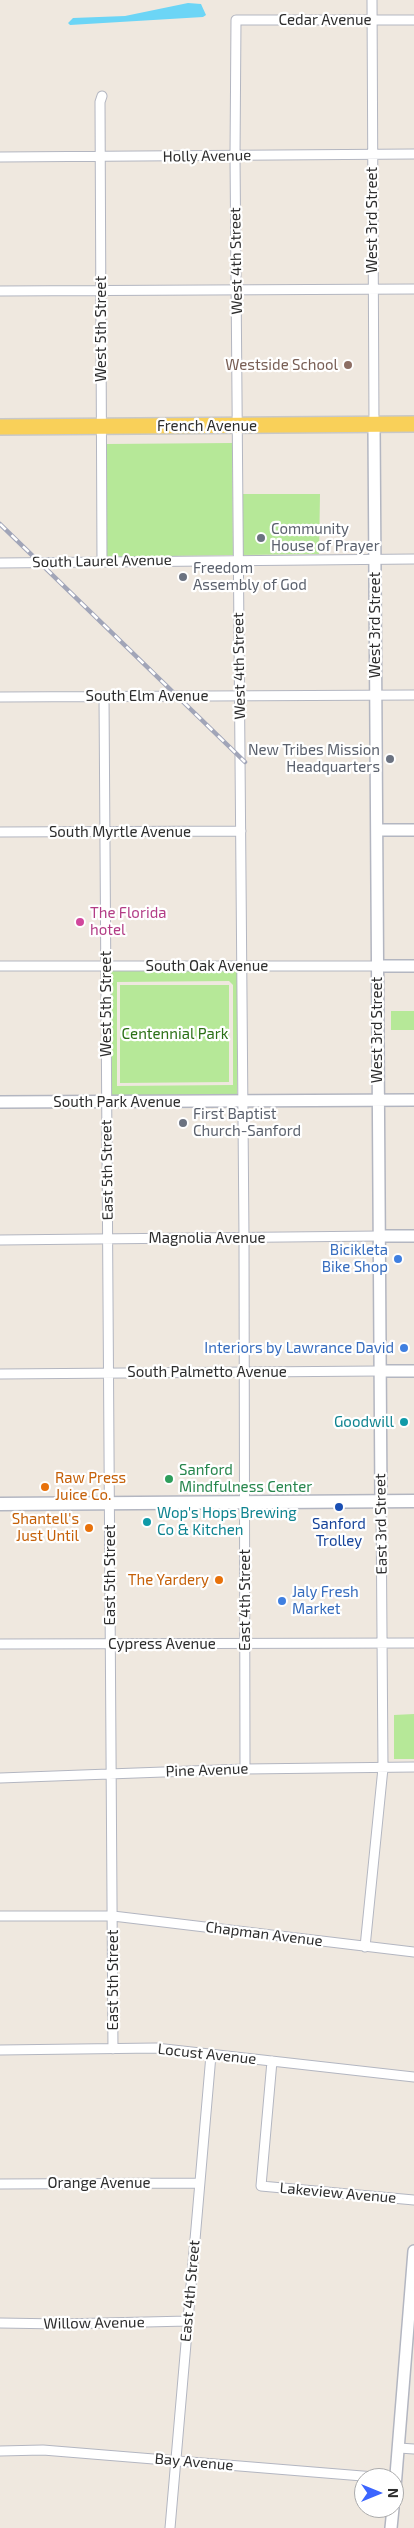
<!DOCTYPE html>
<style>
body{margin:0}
#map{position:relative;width:414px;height:2528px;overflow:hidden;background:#efe8df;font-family:"Exo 2",sans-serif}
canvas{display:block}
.north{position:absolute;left:354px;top:2468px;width:50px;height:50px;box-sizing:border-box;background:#fff;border:1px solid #ababab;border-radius:50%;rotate:90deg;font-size:14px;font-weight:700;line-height:20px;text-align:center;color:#2d2d2d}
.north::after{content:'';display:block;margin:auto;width:18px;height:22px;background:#3c65ff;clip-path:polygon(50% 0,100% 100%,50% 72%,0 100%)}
</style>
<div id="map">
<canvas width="414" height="2528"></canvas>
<div class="north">N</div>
</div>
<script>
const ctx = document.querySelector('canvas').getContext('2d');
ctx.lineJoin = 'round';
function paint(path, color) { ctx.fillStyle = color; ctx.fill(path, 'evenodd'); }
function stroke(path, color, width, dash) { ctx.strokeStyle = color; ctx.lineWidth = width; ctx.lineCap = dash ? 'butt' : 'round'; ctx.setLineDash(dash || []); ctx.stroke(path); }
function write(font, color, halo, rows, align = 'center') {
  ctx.font = font + ' "Exo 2",sans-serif'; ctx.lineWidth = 4.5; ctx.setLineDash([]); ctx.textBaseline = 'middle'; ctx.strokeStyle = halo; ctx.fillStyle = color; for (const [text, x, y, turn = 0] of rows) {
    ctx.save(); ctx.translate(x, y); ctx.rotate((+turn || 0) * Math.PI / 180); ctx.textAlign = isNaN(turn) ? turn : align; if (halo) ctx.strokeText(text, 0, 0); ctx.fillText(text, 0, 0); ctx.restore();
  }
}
paint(new Path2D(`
 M232,443L233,555L107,557V444Z
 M243,494H320L319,554L243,555Z
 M111,971H237V1097H112ZM229,981L233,985V1085L117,1086V982Z
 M120,985H229V1082L120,1083Z
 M391,1011H414V1030H391Z
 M414,1714V1759H394V1715Z`), '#b6e898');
paint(new Path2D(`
 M188,3L201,4L206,15L203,17L70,25L68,23L73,18L125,16Z`), '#6cd5f6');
const minor = new Path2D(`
 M372,0L374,425
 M0,157L414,154
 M0,291L414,289
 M102,562L100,102L102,96
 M0,563L414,559
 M104,696L113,2049
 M0,697L414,695
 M0,832L241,831
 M0,966H377
 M0,1240L380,1236
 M0,1374L379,1371
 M0,1644L414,1643
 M245,1769L244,1238L235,156L236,20H414
 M0,1778L245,1769L414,1767
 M0,1916H113L414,1952
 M365,1947L383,1768L381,1501
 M0,2050L156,2048L414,2077
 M272,2061L261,2186L414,2200
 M0,2184L198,2183
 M0,2323L61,2324L188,2321
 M399,2448L414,2449
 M0,2451L43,2450L387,2478
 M170,2528L211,2055`);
const tertiary = new Path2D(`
 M374,425L381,1501
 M377,830H414
 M377,966H414
 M0,1102L414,1100
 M380,1236H414
 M379,1371H414
 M394,2500L414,2251
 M391,2528L393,2508`);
const secondary = new Path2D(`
 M0,1504L414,1501`);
const primary = new Path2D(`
 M0,427L414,424`);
stroke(minor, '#b3b6c1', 11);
stroke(tertiary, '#b3b6c1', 14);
stroke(secondary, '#b3b6c1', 15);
stroke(primary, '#c8c8c8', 18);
stroke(minor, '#fff', 9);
stroke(tertiary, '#fff', 11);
stroke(secondary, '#fff', 12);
stroke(primary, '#f9d059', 15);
const rail = new Path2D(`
 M0,524L245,762`);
stroke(rail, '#a1a5b8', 4.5);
stroke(rail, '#fff', 2.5, [8]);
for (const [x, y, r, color] of [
 [348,365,5,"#8d6e63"],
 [261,538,5,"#6b7280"],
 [183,577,5,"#6b7280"],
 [390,759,5,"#6b7280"],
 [80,922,5,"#d1479c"],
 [183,1123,5,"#6b7280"],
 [398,1259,5,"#3f7fe0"],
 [404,1348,5,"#3f7fe0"],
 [404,1422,5,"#0f9aa8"],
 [169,1479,5,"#2e9e5b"],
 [45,1487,5,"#e8710a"],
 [339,1507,5,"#1a4fb4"],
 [147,1522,5,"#0f9aa8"],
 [89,1528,5,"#e8710a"],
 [219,1580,5,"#e8710a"],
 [282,1601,5,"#3f7fe0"]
]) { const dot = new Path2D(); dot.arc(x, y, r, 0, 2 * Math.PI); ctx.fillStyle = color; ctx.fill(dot); stroke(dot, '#fff', 2); }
write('15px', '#2d2d2d', '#fff', [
 ["Cedar Avenue",325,20],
 ["Holly Avenue",207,156,-1],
 ["West 3rd Street",372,220,-90],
 ["West 4th Street",236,261,-91],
 ["West 5th Street",101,329,-90],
 ["French Avenue",207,426],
 ["South Laurel Avenue",102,561,-1],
 ["West 3rd Street",375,625,-90],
 ["West 4th Street",239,666,-91],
 ["South Elm Avenue",147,696],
 ["South Myrtle Avenue",120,832],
 ["South Oak Avenue",207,966],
 ["West 5th Street",106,1004,-90],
 ["West 3rd Street",377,1030,-90],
 ["South Park Avenue",117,1102],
 ["East 5th Street",107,1170,-91],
 ["Magnolia Avenue",207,1238],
 ["South Palmetto Avenue",207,1372],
 ["East 3rd Street",381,1524,-91],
 ["East 5th Street",110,1575,-90],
 ["East 4th Street",245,1600,-90],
 ["Cypress Avenue",162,1644],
 ["Pine Avenue",207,1770,-2],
 ["Chapman Avenue",264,1934,7],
 ["East 5th Street",113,1980,-90],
 ["Locust Avenue",207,2054,6],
 ["Orange Avenue",99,2183],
 ["Lakeview Avenue",338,2193,5],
 ["East 4th Street",190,2291,-85],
 ["Willow Avenue",94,2323,-1],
 ["Bay Avenue",194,2462,5]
]);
write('15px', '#785e54', '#fff', [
 ["Westside School",338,365]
], 'right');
write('15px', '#5b616d', '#fff', [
 ["Community",271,529],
 ["House of Prayer",271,546],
 ["Freedom",193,568],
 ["Assembly of God",193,585],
 ["New Tribes Mission",380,750,"right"],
 ["Headquarters",380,767,"right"],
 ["First Baptist",193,1114],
 ["Church-Sanford",193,1131]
], 'left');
write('15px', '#b23c85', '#fff', [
 ["The Florida",90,913],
 ["hotel",90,930]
], 'left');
write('15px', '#2b7016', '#fff', [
 ["Centennial Park",175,1034]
]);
write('15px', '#366cbe', '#fff', [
 ["Bicikleta",388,1250],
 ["Bike Shop",388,1267],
 ["Interiors by Lawrance David",394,1348],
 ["Jaly Fresh",292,1592,"left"],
 ["Market",292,1609,"left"]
], 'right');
write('15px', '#0d838f', '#fff', [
 ["Goodwill",394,1422],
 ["Wop's Hops Brewing",157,1513,"left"],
 ["Co & Kitchen",157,1530,"left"]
], 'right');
write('15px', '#27864d', '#fff', [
 ["Sanford",179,1470],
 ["Mindfulness Center",179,1487]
], 'left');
write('15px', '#c56008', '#fff', [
 ["Raw Press",55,1478,"left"],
 ["Juice Co.",55,1495,"left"],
 ["Shantell's",79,1519],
 ["Just Until",79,1536],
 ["The Yardery",209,1580]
], 'right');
write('15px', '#164399', '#fff', [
 ["Sanford",339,1524],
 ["Trolley",339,1541]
]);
</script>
